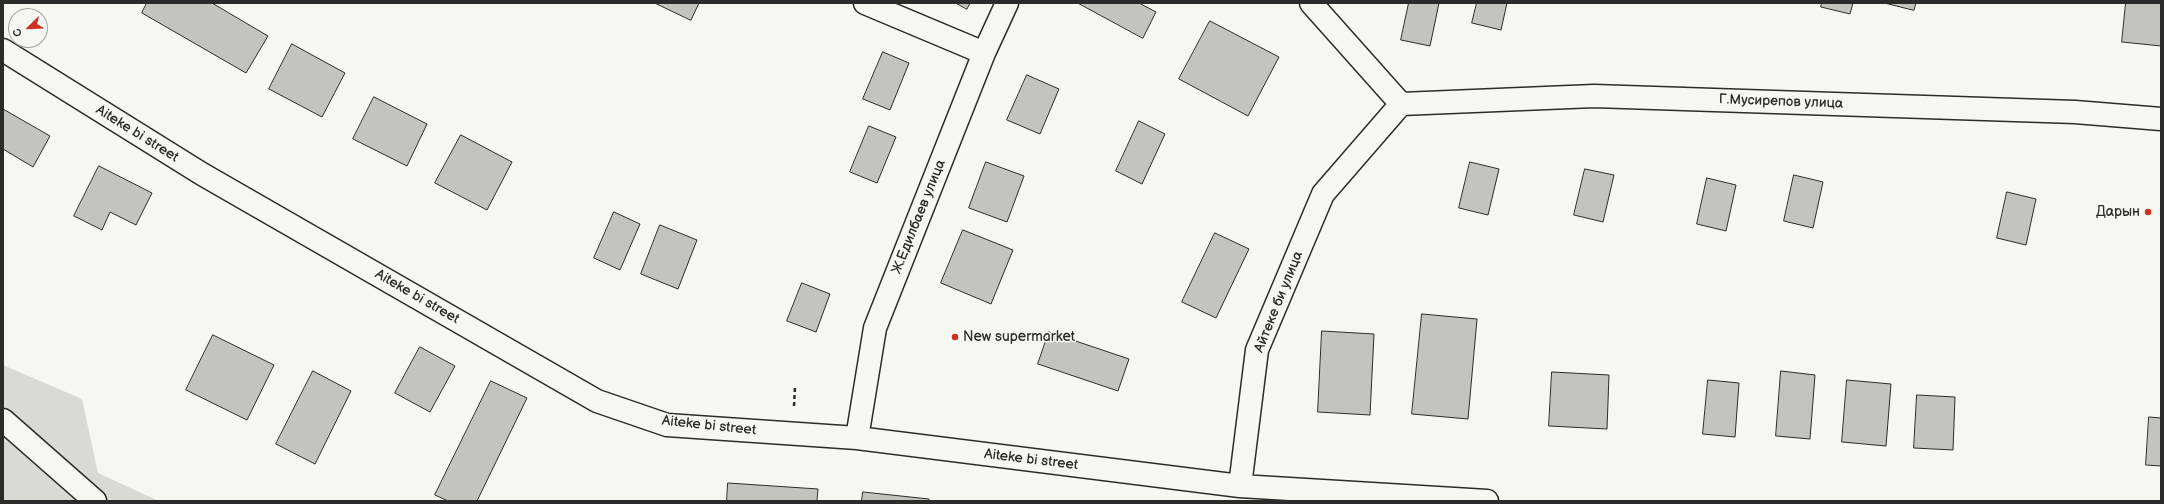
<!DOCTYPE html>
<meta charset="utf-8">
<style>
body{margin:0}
#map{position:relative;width:2164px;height:504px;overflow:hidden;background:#f6f6f2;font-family:"Balsamiq Sans",sans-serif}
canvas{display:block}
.frame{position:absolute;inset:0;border:4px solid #2b2b2b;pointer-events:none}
.north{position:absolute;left:8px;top:8px;width:40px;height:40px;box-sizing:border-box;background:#f6f6f2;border:1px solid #a5a5a2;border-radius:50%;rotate:247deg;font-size:11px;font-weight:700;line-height:16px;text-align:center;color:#2b2b2b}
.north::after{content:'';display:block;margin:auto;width:14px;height:18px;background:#c8321e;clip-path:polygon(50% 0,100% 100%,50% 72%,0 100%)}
</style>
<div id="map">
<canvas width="2164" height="504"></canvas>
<div class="frame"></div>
<div class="north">С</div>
</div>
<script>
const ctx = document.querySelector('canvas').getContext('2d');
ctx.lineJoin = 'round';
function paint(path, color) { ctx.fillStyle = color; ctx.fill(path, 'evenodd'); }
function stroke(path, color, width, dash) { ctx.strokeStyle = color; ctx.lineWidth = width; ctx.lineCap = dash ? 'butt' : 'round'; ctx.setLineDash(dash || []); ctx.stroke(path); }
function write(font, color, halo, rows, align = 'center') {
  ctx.font = font + ' "Balsamiq Sans",sans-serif'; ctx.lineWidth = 3; ctx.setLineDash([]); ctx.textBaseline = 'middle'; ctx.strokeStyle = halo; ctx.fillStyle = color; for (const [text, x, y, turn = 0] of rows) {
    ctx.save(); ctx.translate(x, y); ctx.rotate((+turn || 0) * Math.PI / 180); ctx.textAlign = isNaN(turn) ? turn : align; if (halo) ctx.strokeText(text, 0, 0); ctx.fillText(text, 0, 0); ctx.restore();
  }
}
paint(new Path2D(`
 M3,365L82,399L98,473L159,501H3Z`), '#d9d9d5');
const building = new Path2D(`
 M147,3H212L268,36L246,73L142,13Z
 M655,3H699L691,20Z
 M956,3H970L967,9Z
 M1078,3H1139L1156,12L1143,38Z
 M1409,3H1439L1430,46L1401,40Z
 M1477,3H1507L1501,30L1472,23Z
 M1822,3H1853L1850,14L1821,7Z
 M1885,3H1916L1914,10Z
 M2126,3H2161V46L2122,42Z
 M1210,21L1279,57L1248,116L1179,79Z
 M292,44L345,73L322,117L269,89Z
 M883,52L909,63L890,110L863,99Z
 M1027,75L1059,89L1040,134L1007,120Z
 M374,97L427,124L407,166L353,139Z
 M3,109L50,136L33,167L3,149Z
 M1139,121L1165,134L1142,184L1116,171Z
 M869,126L896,137L877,183L850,172Z
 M461,135L512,162L487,210L435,183Z
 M986,162L1024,176L1007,222L969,208Z
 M1470,162L1499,169L1488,215L1459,208Z
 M99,166L152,193L136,225L110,212L102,230L74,216Z
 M1585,169L1614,175L1603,222L1574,215Z
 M1794,175L1823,182L1813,228L1784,221Z
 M1707,178L1736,185L1726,231L1697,224Z
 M2007,192L2036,199L2026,245L1997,238Z
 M614,212L640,224L620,270L594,258Z
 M660,225L697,240L678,289L641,274Z
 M963,230L1013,250L991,304L941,283Z
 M1215,233L1249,249L1216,318L1182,302Z
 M802,283L830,294L816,332L787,321Z
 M1422,314L1477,319L1468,419L1412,414Z
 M1322,331L1374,334L1370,415L1318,412Z
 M1049,332L1129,359L1118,391L1038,364Z
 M213,335L274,365L247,420L186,390Z
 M420,347L455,366L430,412L395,393Z
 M313,371L351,391L315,464L276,444Z
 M1781,371L1815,375L1810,439L1776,436Z
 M1552,372L1609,375L1607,429L1549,426Z
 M1708,380L1739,383L1735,437L1703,434Z
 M1847,380L1891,384L1886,446L1842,442Z
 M491,381L527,398L477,501H448L435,495Z
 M1917,395L1955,397L1953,450L1914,448Z
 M2149,417L2161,418V466L2146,465Z
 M728,483L818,489L817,501H727Z
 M863,492L929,499V501H862Z`);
paint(building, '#c3c3c0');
stroke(building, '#2b2b2b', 1);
const minor = new Path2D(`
 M865,3L984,53
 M1311,3L1401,104L1594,96L2075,112L2161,119
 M3,50L202,174L597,401L667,425L857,438L1240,486L1487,501
 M3,420L95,501
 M857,438L875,328L984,53L1007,3
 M1240,486L1257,350L1323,194L1401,104`);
stroke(minor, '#2b2b2b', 25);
stroke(new Path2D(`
 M794,406L795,387`), '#2b2b2b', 2.5, [4, 3]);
stroke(minor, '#f6f6f2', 22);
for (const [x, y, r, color] of [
 [2148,212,4,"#c8321e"],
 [955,337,4,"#c8321e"]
]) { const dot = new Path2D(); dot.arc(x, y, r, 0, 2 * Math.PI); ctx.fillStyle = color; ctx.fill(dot); stroke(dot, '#f6f6f2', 1.5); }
write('14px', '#2b2b2b', '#f6f6f2', [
 ["Г.Мусирепов улица",1781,102,2],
 ["Aiteke bi street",137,134,32],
 ["Ж.Едилбаев улица",919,217,-68],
 ["Aiteke bi street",417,297,30],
 ["Айтеке би улица",1279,302,-68],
 ["Aiteke bi street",709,426,6],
 ["Aiteke bi street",1031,460,7]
]);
write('14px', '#2b2b2b', '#f6f6f2', [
 ["Дарын",2140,212],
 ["New supermarket",963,337,"left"]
], 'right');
</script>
